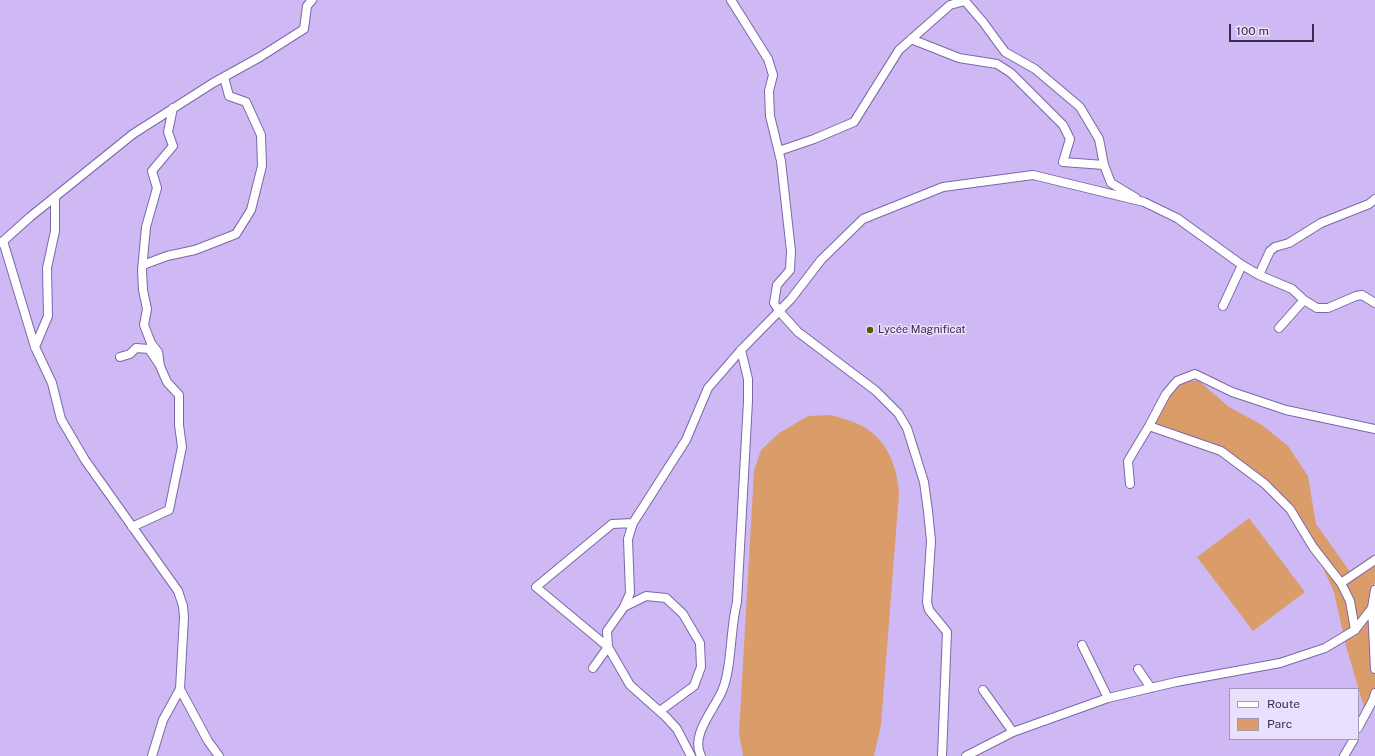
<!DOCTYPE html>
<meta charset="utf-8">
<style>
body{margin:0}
#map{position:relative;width:1375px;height:756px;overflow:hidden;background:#ceb9f4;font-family:"Public Sans",sans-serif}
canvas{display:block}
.legend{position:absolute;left:1229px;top:688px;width:130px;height:52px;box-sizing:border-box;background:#eae0fe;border:1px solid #a398b6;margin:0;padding:5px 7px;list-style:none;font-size:12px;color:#382d4a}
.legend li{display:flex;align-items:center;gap:8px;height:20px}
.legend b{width:20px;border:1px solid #a398b6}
.scale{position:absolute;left:1229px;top:24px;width:85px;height:18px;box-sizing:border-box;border:2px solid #382d4a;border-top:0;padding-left:5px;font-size:12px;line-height:14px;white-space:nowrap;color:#382d4a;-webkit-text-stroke:3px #eae0fe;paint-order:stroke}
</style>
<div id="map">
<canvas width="1375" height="756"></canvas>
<ul class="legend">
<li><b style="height:5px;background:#fff"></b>Route</li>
<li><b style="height:11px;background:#da9d6a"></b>Parc</li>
</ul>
<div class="scale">100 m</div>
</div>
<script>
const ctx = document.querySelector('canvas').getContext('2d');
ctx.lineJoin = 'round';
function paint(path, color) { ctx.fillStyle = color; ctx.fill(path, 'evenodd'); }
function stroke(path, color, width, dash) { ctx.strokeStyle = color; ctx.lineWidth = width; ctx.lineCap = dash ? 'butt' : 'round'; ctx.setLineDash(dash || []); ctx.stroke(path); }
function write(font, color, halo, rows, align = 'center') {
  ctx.font = font + ' "Public Sans",sans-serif'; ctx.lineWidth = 3; ctx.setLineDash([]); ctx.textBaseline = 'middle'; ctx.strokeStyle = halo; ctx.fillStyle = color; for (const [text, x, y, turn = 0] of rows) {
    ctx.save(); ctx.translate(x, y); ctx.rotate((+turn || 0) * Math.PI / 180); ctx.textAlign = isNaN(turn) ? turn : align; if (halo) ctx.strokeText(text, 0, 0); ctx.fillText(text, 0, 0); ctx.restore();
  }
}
paint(new Path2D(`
 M1188,381H1199L1229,407L1262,425L1288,446L1308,476L1316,524L1355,579L1375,566V582L1368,605L1375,664V697L1366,714L1346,646L1334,592L1302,522L1271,485L1239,460L1168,427L1154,424C1163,408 1170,389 1188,381Z
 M831,415C840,418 850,420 858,424C886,436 897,465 899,493L881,725L874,756H743L739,733L754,471L761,450L779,433L808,416Z
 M1249,518L1305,592L1253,631L1197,557Z`), '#da9d6a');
const minor = new Path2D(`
 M731,0L768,59L773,75L769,91L770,116L781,161L791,251L790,270L777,285L774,303L779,311L798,332L876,391L898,413L907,428L924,482L928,511L931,541L927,602L929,610L947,632L942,756
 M911,39L959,58L997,64L1011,73L1063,125L1070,139L1063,162L1104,165
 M779,151L814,139L854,122L899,50L950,5L965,1L983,22L1005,52L1035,69L1080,107L1099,139L1104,165L1111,183L1136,198
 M3,241L35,347L52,383L61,419L85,460L178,591L183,606L184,617L180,689L208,741L219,756
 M1,243L30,217L133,134L213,83L260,57L304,29L307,6L312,0
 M143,265L167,256L195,250L236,234L251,210L262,166L261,135L246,102L229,96L224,77
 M1259,275L1270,251L1275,247L1289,243L1321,223L1369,204L1375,199
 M1223,306L1242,265
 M1279,328L1304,300
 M35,347L48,316L47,268L55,231V197
 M120,357L130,354L136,348L149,349L159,364
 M1149,426L1221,451L1265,484L1290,509L1313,547L1341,583L1350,601L1355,630
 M1130,484L1128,461L1149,426L1166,394L1177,381L1195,374L1232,392L1286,410L1375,429
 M132,527L169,510L182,447L179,425V395L167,382L160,366L158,352L151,343L144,325L147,309L143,290L142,270L146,227L157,188L152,171L173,146L168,132L173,108
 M1341,583L1375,560
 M1375,590L1372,608L1375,669
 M624,607L646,596L666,598L683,614L700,643L701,667L694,686L660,711
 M1082,645L1108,698
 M593,668L608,647L536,587L612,524L633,523
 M1138,669L1151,688
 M983,690L1013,732
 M1358,728L1373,700L1375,693
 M152,756L163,720L180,689
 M691,756L677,729L666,717L630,685L608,647L607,631L624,607L630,593L628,539L633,523L686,440L708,388L741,350L791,299L821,260L863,219L943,187L1033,175L1144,202L1177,218L1242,265L1259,275L1292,289L1304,300L1317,308H1328L1356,296L1362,295L1375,303
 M701,756C690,735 714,710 722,691C732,668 730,629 737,602L748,401V379L741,350
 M966,756L1013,732L1108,698L1176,682L1280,663L1325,648L1355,630L1372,608
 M1344,756L1354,739`);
stroke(minor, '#7f65a8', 10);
stroke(minor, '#fff', 8);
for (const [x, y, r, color] of [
 [870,330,4,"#4e5e01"]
]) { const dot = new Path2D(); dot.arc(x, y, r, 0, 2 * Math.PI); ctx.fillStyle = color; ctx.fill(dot); stroke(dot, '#eae0fe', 1.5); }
write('11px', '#382d4a', '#eae0fe', [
 ["Lycée Magnificat",878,330]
], 'left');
</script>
